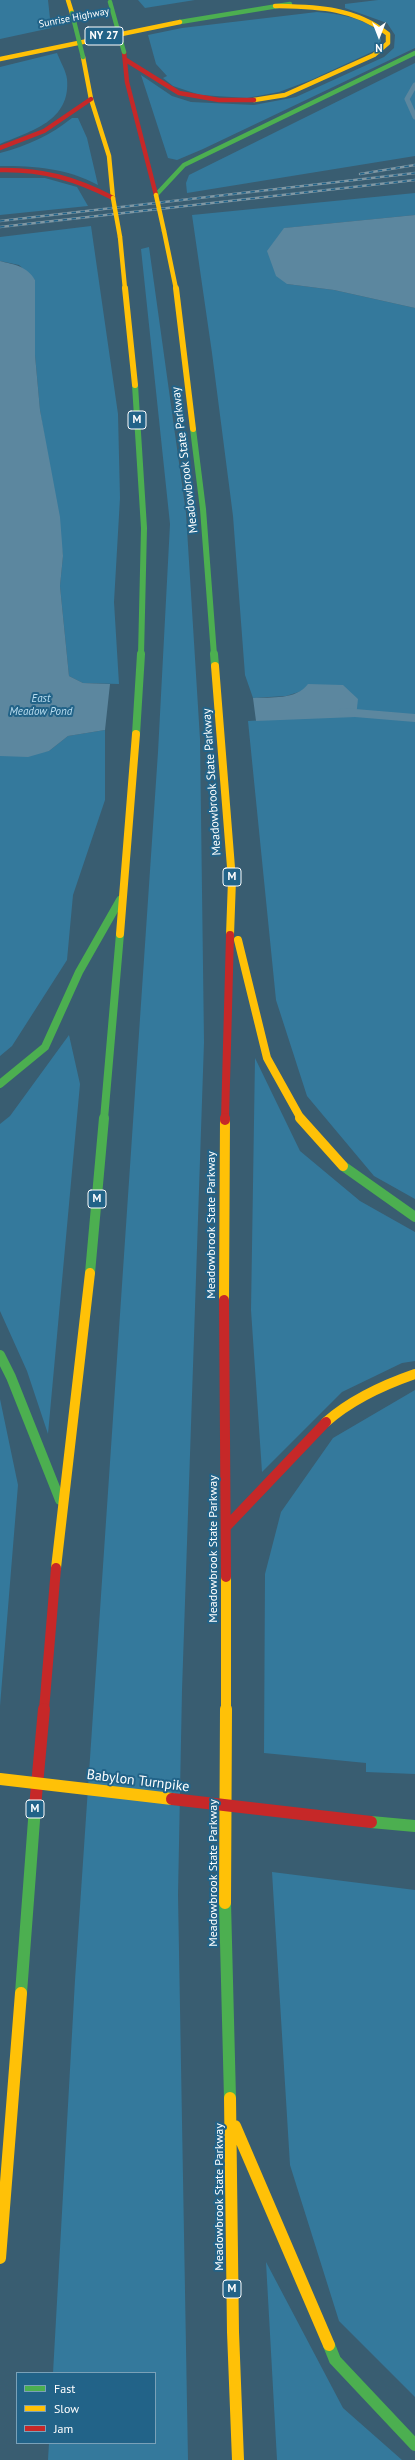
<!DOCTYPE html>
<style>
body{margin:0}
#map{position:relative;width:415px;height:2460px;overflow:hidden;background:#395d71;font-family:"PT Sans",sans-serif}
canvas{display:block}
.legend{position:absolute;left:16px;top:2372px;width:140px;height:72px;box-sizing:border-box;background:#226388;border:1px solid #7aa1b8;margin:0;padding:5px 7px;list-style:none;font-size:12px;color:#fff}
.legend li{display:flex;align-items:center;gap:8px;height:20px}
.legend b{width:20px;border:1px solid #7aa1b8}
.north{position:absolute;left:359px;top:16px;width:40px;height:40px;-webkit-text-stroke:3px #226388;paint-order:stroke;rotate:180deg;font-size:11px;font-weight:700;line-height:16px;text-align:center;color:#fff}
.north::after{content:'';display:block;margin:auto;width:14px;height:18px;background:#fff;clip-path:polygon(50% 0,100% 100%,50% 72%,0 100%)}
</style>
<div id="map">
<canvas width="415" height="2460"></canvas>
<ul class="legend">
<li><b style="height:5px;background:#4caf50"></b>Fast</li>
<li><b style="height:5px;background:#ffc107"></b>Slow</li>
<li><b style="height:5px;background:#c62828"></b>Jam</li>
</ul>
<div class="north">N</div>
</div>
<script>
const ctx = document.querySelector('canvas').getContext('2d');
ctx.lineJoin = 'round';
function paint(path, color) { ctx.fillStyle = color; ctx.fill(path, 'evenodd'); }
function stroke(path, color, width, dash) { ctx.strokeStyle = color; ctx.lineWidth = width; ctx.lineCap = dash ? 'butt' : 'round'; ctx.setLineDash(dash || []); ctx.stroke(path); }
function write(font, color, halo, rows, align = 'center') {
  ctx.font = font + ' "PT Sans",sans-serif'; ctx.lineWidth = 4; ctx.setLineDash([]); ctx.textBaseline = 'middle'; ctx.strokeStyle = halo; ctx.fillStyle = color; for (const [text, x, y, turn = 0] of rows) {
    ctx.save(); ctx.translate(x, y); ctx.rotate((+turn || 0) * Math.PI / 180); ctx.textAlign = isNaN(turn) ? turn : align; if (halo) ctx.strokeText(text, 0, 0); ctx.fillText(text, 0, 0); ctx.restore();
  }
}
paint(new Path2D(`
 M0,0H48L51,28L0,39Z
 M138,0H195L145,8Z
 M378,0H415V48L203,149L177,160L168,158L141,75L172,96L191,102L254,105L296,97L384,57L394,48L395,35L387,23L345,8V4Z
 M317,12C340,14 360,17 379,31L381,41L374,51L311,80L279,92L247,98L200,95L173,86L163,78L167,76L156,64L148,35L182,28Z
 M57,53C60,61 66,71 67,79C71,121 31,131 0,144V67Z
 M415,63V156L187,193L186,183L189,175Z
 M72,118H78L87,138L98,185C66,168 36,166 0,166V153C27,146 51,135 72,118Z
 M0,178H45L77,187L88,206L0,215Z
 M415,193V215L285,228L287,284L334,290L415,308V1199L374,1176L307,1096L276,1000L248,721L264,720L302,691L286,696L253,698L245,675L233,516L212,353L192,215Z
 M91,226L118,414L120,498L114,602L119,684L83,683L69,676L60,586L63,556L40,410L35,355V280L19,265L0,261V237Z
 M149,247L186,513L200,739L204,1042L182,1690L178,1895L188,2460H48L49,2443H155V2373H53L75,1980L158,752L170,524L141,249Z
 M105,730V800L73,895L67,960L12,1046L0,1056V756L49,751L68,736Z
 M69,1035L80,1084L48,1434L27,1371L0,1311V1124L10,1116Z
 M255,1058L300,1151L360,1201L415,1232V1361L402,1363L342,1392L262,1472L251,1310Z
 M415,1390V1774L366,1772V1763L264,1753L265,1574L281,1512L333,1438Z
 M0,1399L18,1485L0,1706Z
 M272,1872L415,1890V2397L339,2321L290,2165Z
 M266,2262L343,2408L402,2460H277Z`), '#34799c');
paint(new Path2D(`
 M415,215V308L334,290L287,284L276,276L267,251L284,228Z
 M0,261C15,265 27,266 35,280V355L40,410L60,517L63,556L60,586L69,676L83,683L110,684L105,730L68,736L49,751L28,757L0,756Z
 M308,684L343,685L358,699L356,717L256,721L253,698C271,697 296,700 308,684Z`), '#5c879f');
stroke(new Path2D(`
 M415,85L407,99L415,117`), '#5c879f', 5);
stroke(new Path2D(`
 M343,712L415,718`), '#5c879f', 8);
stroke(new Path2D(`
 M180,22L290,4
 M156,195L184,165L415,53`), '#4caf50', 4.5);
stroke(new Path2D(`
 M135,385L144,528L141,655
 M193,429L203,509L214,655`), '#4caf50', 6);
stroke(new Path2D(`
 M214,654L215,666
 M136,734L141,654
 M0,1084L45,1047L79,972L120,900
 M104,1119L120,934`), '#4caf50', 8);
stroke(new Path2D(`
 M343,1166L415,1217
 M90,1273L104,1118
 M0,1355L11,1377L60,1500`), '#4caf50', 10);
stroke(new Path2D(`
 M371,1822L415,1826
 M225,1903L230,2098
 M21,1993L35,1807
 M329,2345L335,2360L415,2445`), '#4caf50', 12);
stroke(new Path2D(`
 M68,0L72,13
 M83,57L91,99L109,156L113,198
 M0,59L180,22
 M254,100L285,95L374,55L388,43V34C354,7 316,7 275,6
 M164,231L176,289
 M120,237L125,289`), '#ffc107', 4.5);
stroke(new Path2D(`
 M125,288L135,385
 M176,288L193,429`), '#ffc107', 6);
stroke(new Path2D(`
 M215,666L232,880L230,935
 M120,934L136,734
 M238,940L267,1058L301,1119`), '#ffc107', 8);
stroke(new Path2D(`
 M300,1118L343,1166
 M224,1300L225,1120
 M326,1422C352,1399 383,1385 415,1374
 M56,1568L90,1273
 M226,1710V1577`), '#ffc107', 10);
stroke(new Path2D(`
 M225,1903L226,1709
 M230,2098L233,2332L238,2460
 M235,2126L329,2345
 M0,2258L21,1993`), '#ffc107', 12);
stroke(new Path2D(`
 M124,52L127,82L156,195
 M126,60L179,93L219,100H254
 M0,148L44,131L91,99
 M0,170C42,169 76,179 113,198`), '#c62828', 4.5);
stroke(new Path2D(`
 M225,1119L230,935`), '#c62828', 8);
stroke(new Path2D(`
 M225,1120V1118
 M224,1300L226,1577
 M226,1527L326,1422
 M44,1710L56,1568`), '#c62828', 10);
stroke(new Path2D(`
 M35,1807L44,1709`), '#c62828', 12);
const rail = new Path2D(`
 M360,174L415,165
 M0,221L415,173
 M0,227L415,180`);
stroke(rail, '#8098a4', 2.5);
stroke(rail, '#226388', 1.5, [4.5]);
stroke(new Path2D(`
 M110,2L124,52
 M72,13L83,57`), '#4caf50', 4.5);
stroke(new Path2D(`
 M156,195L164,231
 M113,198L120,237`), '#ffc107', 4.5);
stroke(new Path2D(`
 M0,1779L172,1799`), '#ffc107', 12);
stroke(new Path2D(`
 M172,1799L371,1822`), '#c62828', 12);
write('10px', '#fff', '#226388', [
 ["Sunrise Highway",74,18,-11]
]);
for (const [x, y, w] of [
 [104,36,38],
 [137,420,18],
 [232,877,18],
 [97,1199,18],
 [35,1809,18],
 [232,2289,18]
]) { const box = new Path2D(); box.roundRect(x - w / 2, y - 9, w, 18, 3); ctx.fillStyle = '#226388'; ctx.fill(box); stroke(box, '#fff', 1); }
write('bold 11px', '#fff', null, [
 ["NY 27",104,36],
 ["M",137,420],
 ["M",232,877],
 ["M",97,1199],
 ["M",35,1809],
 ["M",232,2289]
]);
write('italic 11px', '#b9def1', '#226388', [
 ["East",41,699],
 ["Meadow Pond",41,712]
]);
write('12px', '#fff', '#226388', [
 ["Meadowbrook State Parkway",185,460,-97],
 ["Meadowbrook State Parkway",212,782,-94],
 ["Meadowbrook State Parkway",212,1225,-90],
 ["Meadowbrook State Parkway",214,1549,-90],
 ["Meadowbrook State Parkway",214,1873,-90],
 ["Meadowbrook State Parkway",220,2197,-90]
]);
write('14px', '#fff', '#226388', [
 ["Babylon Turnpike",138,1781,7]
]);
</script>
